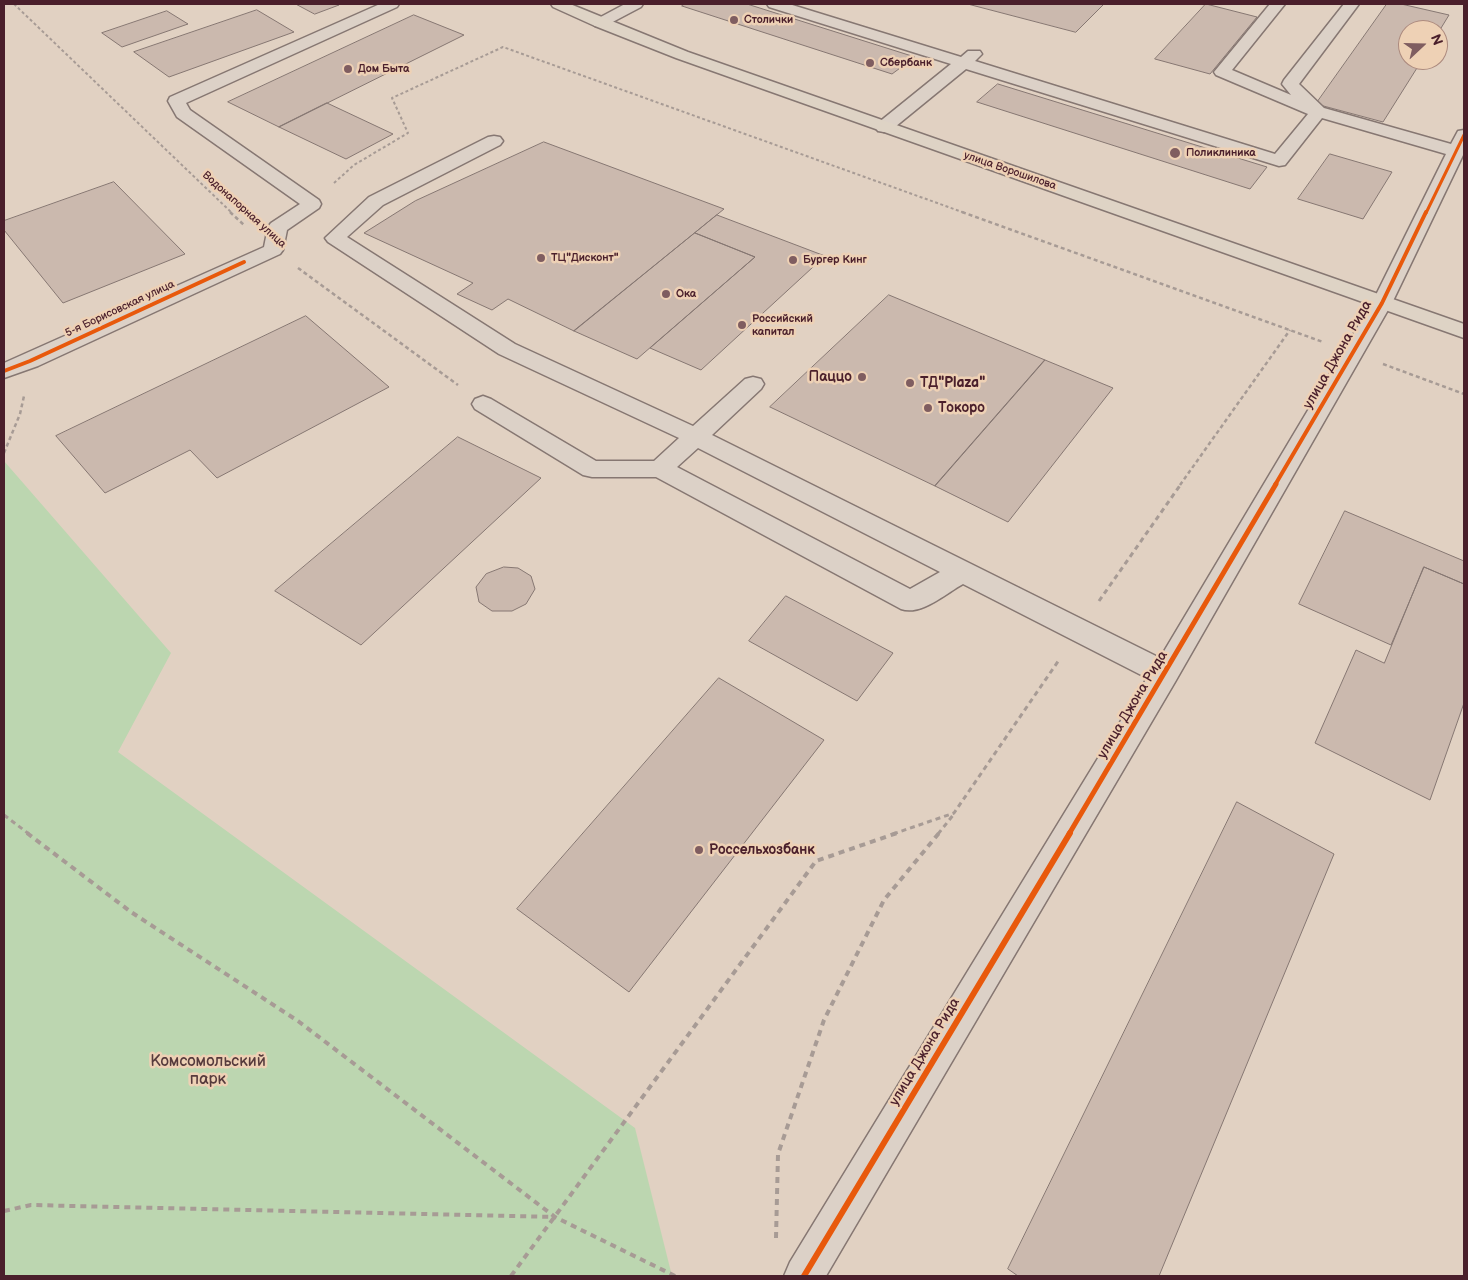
<!DOCTYPE html>
<meta charset="utf-8">
<style>
body{margin:0}
#map{position:relative;width:1468px;height:1280px;overflow:hidden;background:#e1d1c2;font-family:"Balsamiq Sans",sans-serif}
canvas{display:block}
.frame{position:absolute;inset:0;border:5px solid #4a1f2b;pointer-events:none}
.north{position:absolute;left:1398px;top:20px;width:50px;height:50px;box-sizing:border-box;background:#eed1b5;border:1px solid #ac8a7e;border-radius:50%;rotate:69deg;font-size:14px;font-weight:700;line-height:20px;text-align:center;color:#4a1f2b}
.north::after{content:'';display:block;margin:auto;width:18px;height:22px;background:#7f5d60;clip-path:polygon(50% 0,100% 100%,50% 72%,0 100%)}
</style>
<div id="map">
<canvas width="1468" height="1280"></canvas>
<div class="frame"></div>
<div class="north">N</div>
</div>
<script>
const ctx = document.querySelector('canvas').getContext('2d');
ctx.lineJoin = 'round';
function paint(path, color) { ctx.fillStyle = color; ctx.fill(path, 'evenodd'); }
function stroke(path, color, width, dash) { ctx.strokeStyle = color; ctx.lineWidth = width; ctx.lineCap = dash ? 'butt' : 'round'; ctx.setLineDash(dash || []); ctx.stroke(path); }
function write(font, color, halo, rows, align = 'center') {
  ctx.font = font + ' "Balsamiq Sans",sans-serif'; ctx.lineWidth = 5; ctx.setLineDash([]); ctx.textBaseline = 'middle'; ctx.strokeStyle = halo; ctx.fillStyle = color; for (const [text, x, y, turn = 0] of rows) {
    ctx.save(); ctx.translate(x, y); ctx.rotate((+turn || 0) * Math.PI / 180); ctx.textAlign = isNaN(turn) ? turn : align; if (halo) ctx.strokeText(text, 0, 0); ctx.fillText(text, 0, 0); ctx.restore();
  }
}
paint(new Path2D(`
 M4,461L171,653L118,752L635,1128L672,1276H4Z`), '#bcd6b0');
const building = new Path2D(`
 M296,4H336L339,5L315,14Z
 M685,4H747L915,57L892,74L682,6Z
 M968,4H1104L1076,32Z
 M1206,4L1257,17L1210,74L1155,59Z
 M1387,4H1401L1449,15L1438,33V30H1408V60H1422L1383,122L1316,104Z
 M257,10L294,32L169,77L134,52Z
 M167,11L188,24L122,47L102,33Z
 M414,15L464,35L279,127L228,102Z
 M998,84L1267,167L1250,189L977,102Z
 M327,103L393,134L346,159L279,127Z
 M544,142L724,209L574,331L508,299L492,310L457,294L473,283L364,233L415,201Z
 M1330,154L1392,172L1363,219L1298,199Z
 M114,182L185,254L63,303L4,230V221Z
 M717,215L825,256L701,370L650,348L755,257L695,233Z
 M695,233L755,257L637,359L574,331Z
 M889,295L1045,360L935,486L770,407Z
 M306,316L389,387L217,478L190,450L105,493L56,436Z
 M1045,360L1113,388L1008,522L935,486Z
 M458,437L541,478L361,645L275,591Z
 M1345,511L1464,561V584L1424,567L1391,645L1299,604Z
 M504,567L518,568L531,576L535,589L526,604L512,611H492L479,602L476,587L486,574Z
 M1424,567L1464,584V703L1430,800L1315,743L1356,650L1384,663Z
 M786,596L893,653L857,701L749,641Z
 M719,678L824,740L629,992L517,909Z
 M1237,802L1334,854L1159,1276H1018L1008,1269Z`);
paint(building, '#cbb9ae');
stroke(building, '#867772', 1);
const minor = new Path2D(`
 M380,4H399L397,7L186,103L190,110L319,200L321,204L319,208L287,230L283,250L280,254L38,366L4,378V363L264,247L268,227L271,223L300,204L177,117L168,101L170,97Z
 M625,4H643L641,7L605,26H595L592,23L595,20Z
 M767,4H789L961,57L968,51H980L982,54L975,61L1275,154L1308,114L1216,75L1214,72L1270,4H1285L1232,70L1291,95L1282,84L1284,80L1344,4H1359L1299,84L1324,108L1451,144L1458,131L1464,130V153L1392,303L1175,682L826,1276H784L790,1262L1147,678L963,584C945,594 921,616 901,609L656,477H592L583,475L475,409L472,404L475,399L483,396L491,399L596,461H654L679,438L499,354L328,242L325,238L369,197L488,137L494,136L500,137L503,141L500,145L383,205L347,237L515,344L693,426L745,379L753,377L761,379L764,384L761,389L712,435L1160,658L1372,303L1446,154L1322,118L1285,165L1279,166L966,69L890,131L884,132L878,131L875,127L878,123L951,64L769,7ZM698,448L940,572L910,589L677,467Z`);
const major = new Path2D(`
 M551,4H570L688,52L1464,324V338L676,58L595,26L553,7Z`);
stroke(minor, '#867772', 3);
stroke(major, '#867772', 3);
stroke(new Path2D(`
 M14,4L232,213
 M334,183L354,165L408,133L392,98L503,47L965,213`), '#a79b95', 2, [3, 2.5]);
stroke(new Path2D(`
 M230,212L244,225
 M962,212L1323,342
 M298,268L458,385
 M1383,364L1464,394
 M4,453L20,414L24,396
 M1180,485L1290,330`), '#a79b95', 2.5, [4, 3]);
stroke(new Path2D(`
 M1099,601L1181,484
 M4,815L29,834
 M893,834L954,813L1059,660
 M938,834L954,814`), '#a79b95', 3, [5, 4]);
stroke(new Path2D(`
 M27,833L131,912L298,1021L555,1217L675,1276
 M4,1211L31,1205L555,1217
 M776,1238L778,1154L824,1020L884,900L939,833
 M511,1276L816,861L897,833`), '#a79b95', 4, [6, 5]);
paint(minor, '#dcd1c7');
paint(major, '#ded3c5');
stroke(new Path2D(`
 M1426,213L1464,135`), '#e8590c', 3);
stroke(new Path2D(`
 M4,371L30,361L244,262
 M1275,485L1382,303L1426,212`), '#e8590c', 4);
stroke(new Path2D(`
 M1069,834L1276,484`), '#e8590c', 5);
stroke(new Path2D(`
 M804,1276L1070,833`), '#e8590c', 6);
for (const [x, y, r, color] of [
 [734,20,5,"#7f5d60"],
 [870,63,5,"#7f5d60"],
 [348,69,5,"#7f5d60"],
 [1175,153,6,"#7f5d60"],
 [541,258,5,"#7f5d60"],
 [793,260,5,"#7f5d60"],
 [666,294,5,"#7f5d60"],
 [742,325,5,"#7f5d60"],
 [862,377,5,"#7f5d60"],
 [910,383,5,"#7f5d60"],
 [928,408,5,"#7f5d60"],
 [699,850,5,"#7f5d60"]
]) { const dot = new Path2D(); dot.arc(x, y, r, 0, 2 * Math.PI); ctx.fillStyle = color; ctx.fill(dot); stroke(dot, '#eed1b5', 2); }
write('bold 11px', '#4a1f2b', '#eed1b5', [
 ["Столички",744,20],
 ["Сбербанк",880,63],
 ["Дом Быта",358,69],
 ["Поликлиника",1186,153],
 ["ТЦ\"Дисконт\"",551,258],
 ["Бургер Кинг",803,260],
 ["Ока",676,294],
 ["Российский",752,319],
 ["капитал",752,332]
], 'left');
write('11px', '#4a1f2b', '#eed1b5', [
 ["улица Ворошилова",1010,171,19],
 ["Водонапорная улица",244,210,42],
 ["5-я Борисовская улица",120,309,-25]
]);
write('14px', '#4a1f2b', '#eed1b5', [
 ["улица Джона Рида",1338,355,-60],
 ["улица Джона Рида",1133,705,-59],
 ["улица Джона Рида",925,1052,-59]
]);
write('bold 14px', '#4a1f2b', '#eed1b5', [
 ["Паццо",852,377,"right"],
 ["ТД\"Plaza\"",920,383],
 ["Токоро",938,408],
 ["Россельхозбанк",709,850]
], 'left');
write('16px', '#563b3d', '#eed1b5', [
 ["Комсомольский",208,1062],
 ["парк",208,1080]
]);
</script>
